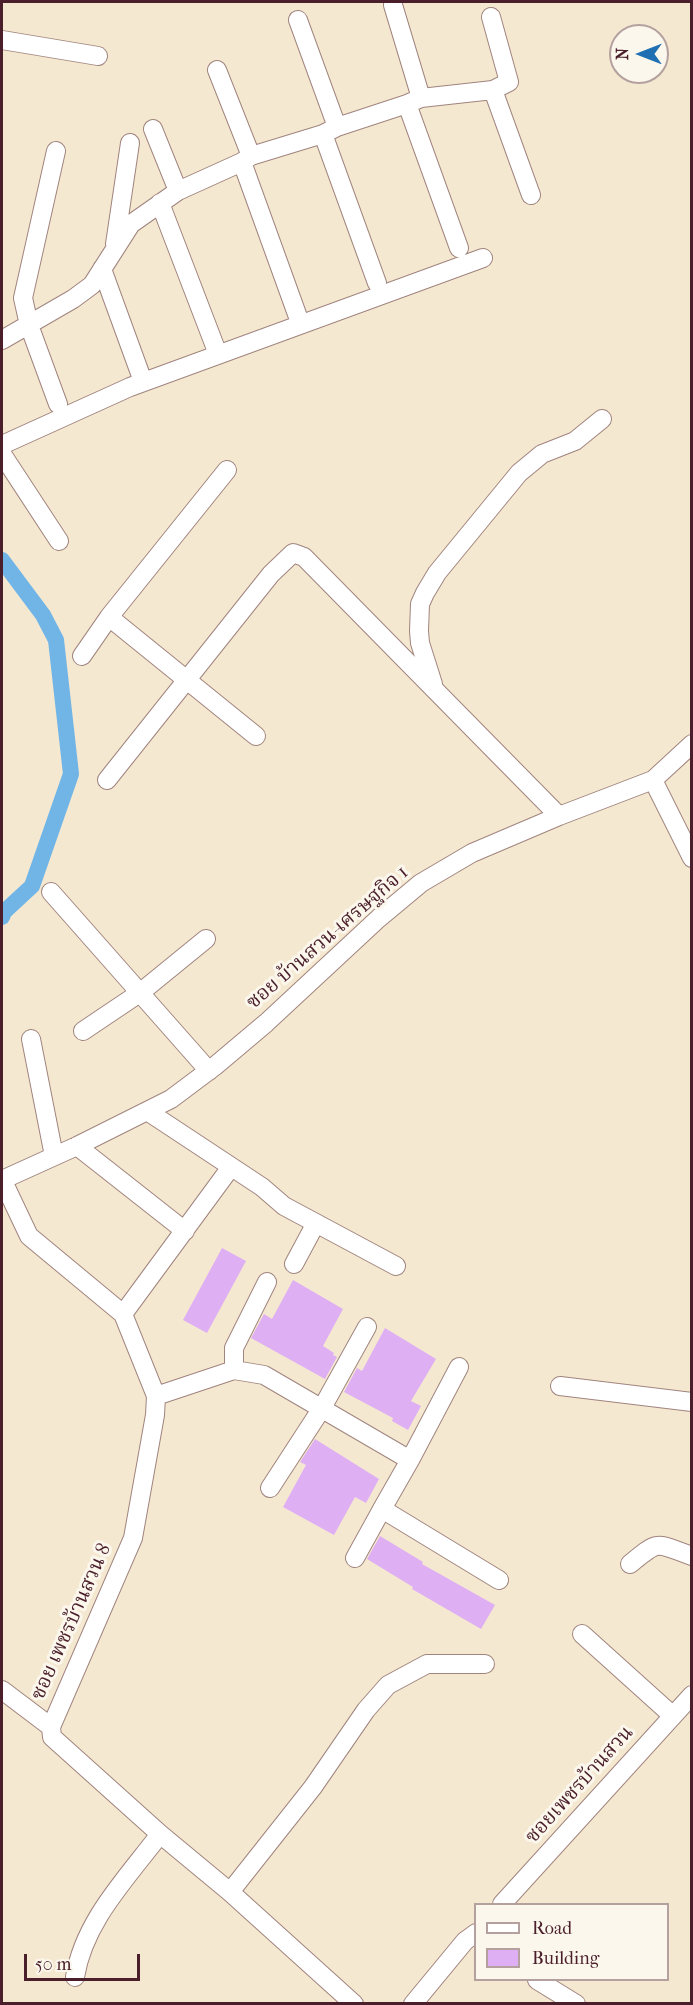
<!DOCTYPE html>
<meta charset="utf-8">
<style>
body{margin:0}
#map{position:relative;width:693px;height:2005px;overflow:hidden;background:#f5e8d1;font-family:"IM FELL French Canon",serif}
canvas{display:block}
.frame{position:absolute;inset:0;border:3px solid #4a1f2b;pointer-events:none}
.legend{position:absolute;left:474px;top:1903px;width:195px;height:78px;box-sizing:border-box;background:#fbf7ec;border:2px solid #b4a19f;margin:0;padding:8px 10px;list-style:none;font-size:18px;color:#4a1f2b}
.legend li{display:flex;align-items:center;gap:12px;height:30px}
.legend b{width:30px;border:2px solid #b4a19f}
.north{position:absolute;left:609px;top:24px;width:60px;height:60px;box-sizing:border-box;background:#fbf7ec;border:2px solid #b4a19f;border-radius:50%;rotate:270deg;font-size:16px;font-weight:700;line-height:24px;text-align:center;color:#4a1f2b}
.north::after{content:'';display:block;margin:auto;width:21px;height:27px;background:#1f6fb2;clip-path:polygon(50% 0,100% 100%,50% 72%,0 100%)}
.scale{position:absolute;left:24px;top:1954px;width:116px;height:27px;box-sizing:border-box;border:3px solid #4a1f2b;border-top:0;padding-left:8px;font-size:18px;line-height:21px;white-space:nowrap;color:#4a1f2b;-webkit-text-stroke:4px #fbf7ec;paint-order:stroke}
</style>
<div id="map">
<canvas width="693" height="2005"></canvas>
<div class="frame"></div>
<ul class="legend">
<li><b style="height:8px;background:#fff"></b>Road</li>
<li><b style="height:16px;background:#dfaff4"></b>Building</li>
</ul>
<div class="north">N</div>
<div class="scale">50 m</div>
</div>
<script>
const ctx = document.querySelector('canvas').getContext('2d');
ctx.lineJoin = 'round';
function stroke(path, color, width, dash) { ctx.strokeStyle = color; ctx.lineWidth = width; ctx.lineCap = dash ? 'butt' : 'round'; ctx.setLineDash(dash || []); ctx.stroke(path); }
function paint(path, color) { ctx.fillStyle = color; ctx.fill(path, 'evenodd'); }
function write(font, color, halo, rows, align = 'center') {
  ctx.font = font + ' "IM FELL French Canon","Noto Serif Thai",serif'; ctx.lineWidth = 6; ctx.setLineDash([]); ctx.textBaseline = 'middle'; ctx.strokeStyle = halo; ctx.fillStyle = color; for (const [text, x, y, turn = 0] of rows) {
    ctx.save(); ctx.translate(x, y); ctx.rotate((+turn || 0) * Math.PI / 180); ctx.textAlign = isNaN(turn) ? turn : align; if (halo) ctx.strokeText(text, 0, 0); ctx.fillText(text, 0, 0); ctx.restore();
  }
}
stroke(new Path2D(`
 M2,560L43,615L56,640L71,774L32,886L4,912L2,917`), '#71b5e7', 16);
paint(new Path2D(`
 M222,1248L246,1261L207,1333L183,1320Z
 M293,1280L343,1309L323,1346L334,1353L333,1355L337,1357L325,1379L251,1338L264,1314L272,1319Z
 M385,1328L436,1359L411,1401L421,1406L408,1430L392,1421L393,1418L344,1392L357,1368L362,1371Z
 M315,1439L379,1479L366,1503L355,1497L334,1535L283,1507L306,1465L300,1462Z
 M380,1536L423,1562L422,1564L495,1605L481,1629L412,1589L413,1587L367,1559Z`), '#dfaff4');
const minor = new Path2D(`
 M393,5L421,98
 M491,17L509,82L493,90L531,195
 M298,20L337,127
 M2,40L98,56
 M217,70L251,156
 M407,104L459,248
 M153,129L178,191
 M323,134L377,283
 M56,151L23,298L29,325L58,404
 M242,162L298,317
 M160,203L216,349
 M115,244L130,143
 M102,269L141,376
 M2,340L73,299L92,285L131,224L178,191L242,162L251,156L323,134L337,127L407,104L421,98L493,90
 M2,445L130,387L483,258
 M2,454L59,541
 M109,617L256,736
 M82,656L109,617L227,470
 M433,684L420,643L419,631L420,604L425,593L437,573L519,473L542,454L575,441L602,419
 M107,780L271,574L293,553L304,557L559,816
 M653,780L692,858
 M51,892L209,1071
 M83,1031L141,992L206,939
 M31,1039L54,1156
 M147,1111L262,1187L284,1206L396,1266
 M77,1146L185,1231
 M2,1179L29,1236L123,1314L156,1396L155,1415L133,1538L51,1727L52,1737L160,1834L230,1892L354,2004
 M2,1180L77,1146L171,1099L215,1066L266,1023L379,918L421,883L472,853L559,816L653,780L692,744
 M294,1264L316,1223
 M123,1314L231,1167
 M234,1370L264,1375L410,1460L382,1509L499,1580
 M560,1386L692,1402
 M156,1396L234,1370V1348L267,1282
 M410,1460L459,1367
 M270,1488L322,1408L367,1327
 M355,1558L382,1509
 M630,1564C660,1539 655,1543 692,1556
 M582,1634L673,1716
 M2,1690L51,1727
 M230,1892L313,1787L366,1710L388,1685L427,1664H485
 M502,1904L692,1695
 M75,1977C84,1921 127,1878 160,1834
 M537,1980L576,2004
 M413,2004L465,1941L476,1933`);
stroke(minor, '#a0847e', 20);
stroke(minor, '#fff', 18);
write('20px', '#4a1f2b', '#fbf7ec', [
 ["ซอย บ้านสวน-เศรษฐกิจ 1",328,938,-41],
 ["ซอย เพชรบ้านสวน 8",72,1622,-66],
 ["ซอยเพชรบ้านสวน",580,1785,-48]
]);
</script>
